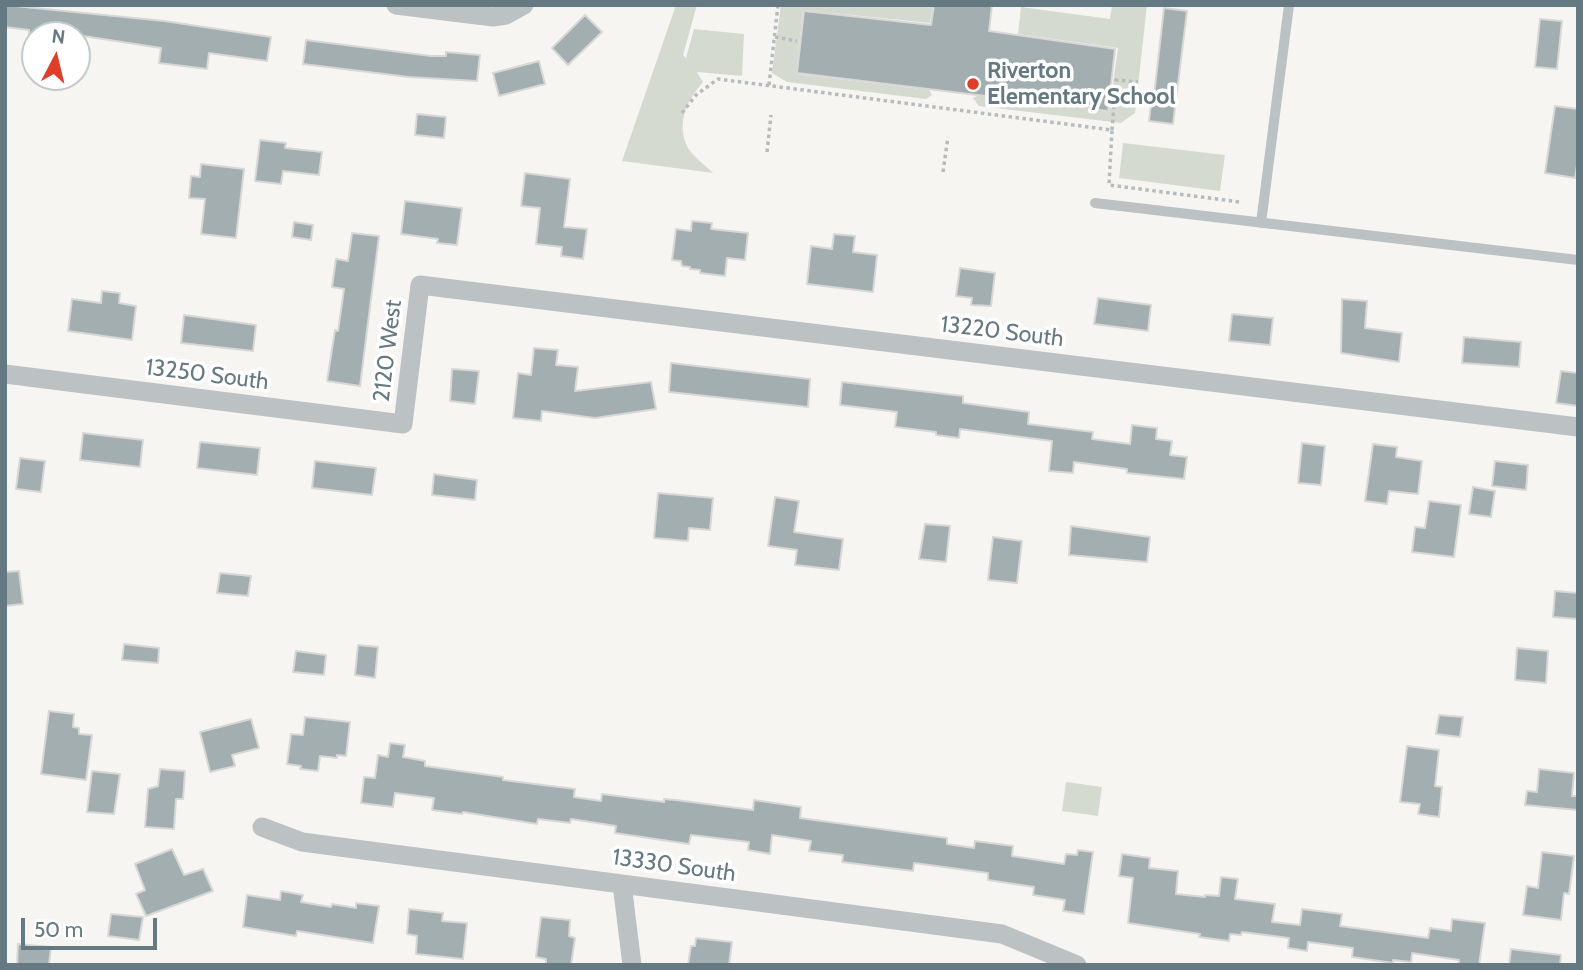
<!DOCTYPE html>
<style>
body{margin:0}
#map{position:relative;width:1583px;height:970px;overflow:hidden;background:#f6f5f2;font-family:Cabin,sans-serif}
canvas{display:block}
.frame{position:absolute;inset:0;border:7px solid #657982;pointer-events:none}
.north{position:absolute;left:21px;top:21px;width:70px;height:70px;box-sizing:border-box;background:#fff;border:2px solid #c1c9cd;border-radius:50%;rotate:7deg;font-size:19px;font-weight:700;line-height:28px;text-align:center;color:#657982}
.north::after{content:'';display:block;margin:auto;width:24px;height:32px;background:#df3e28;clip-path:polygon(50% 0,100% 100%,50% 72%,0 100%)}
.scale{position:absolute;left:21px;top:918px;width:136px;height:32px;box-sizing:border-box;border:4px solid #657982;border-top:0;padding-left:9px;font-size:21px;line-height:24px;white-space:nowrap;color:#657982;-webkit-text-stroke:5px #fff;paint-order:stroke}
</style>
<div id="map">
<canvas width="1583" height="970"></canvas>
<div class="frame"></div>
<div class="north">N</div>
<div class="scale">50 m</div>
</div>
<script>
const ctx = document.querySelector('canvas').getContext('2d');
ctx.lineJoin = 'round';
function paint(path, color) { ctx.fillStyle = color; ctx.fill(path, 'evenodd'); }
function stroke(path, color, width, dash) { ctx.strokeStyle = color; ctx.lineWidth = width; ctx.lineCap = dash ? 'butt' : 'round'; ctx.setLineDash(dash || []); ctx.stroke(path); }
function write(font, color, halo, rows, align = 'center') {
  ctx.font = font + ' Cabin,sans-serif'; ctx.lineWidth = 7; ctx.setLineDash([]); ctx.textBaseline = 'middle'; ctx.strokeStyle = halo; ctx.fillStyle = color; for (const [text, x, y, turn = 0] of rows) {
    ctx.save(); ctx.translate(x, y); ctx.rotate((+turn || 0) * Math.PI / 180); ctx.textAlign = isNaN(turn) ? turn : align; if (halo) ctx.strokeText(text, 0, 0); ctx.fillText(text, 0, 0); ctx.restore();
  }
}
paint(new Path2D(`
 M676,5H697L683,55L686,58L694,29L744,34L742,76L697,72L703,82C688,100 677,119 686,144C690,154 705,165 713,173L622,161Z
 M781,5H933L930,23L803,10L796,74L929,90L932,95L926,99L787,82L772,73Z
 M1112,5H1147L1135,113L1121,123L979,106L973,98L979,95L1109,112L1118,48L1018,34L1021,7L1110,19Z
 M1123,143L1225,155L1220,191L1119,178Z
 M1066,782L1102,787L1098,816L1062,811Z`), '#d5dad1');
const building = new Path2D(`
 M5,5L164,21L271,37L267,61L209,53L207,69L159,63L161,48L77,35H29V30L5,27Z
 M934,5H992L989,31L1115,49L1108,111L797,73L804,11L931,25Z
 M1164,8L1187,11L1173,124L1149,121L1152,96H1154Z
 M585,15L602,32L568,65L552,48Z
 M1540,19L1562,21L1557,69L1535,67Z
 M306,40L431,56H446V52L480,55L477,81L409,77L303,64Z
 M539,61L545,84L499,96L493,73Z
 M1555,106L1578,109V159L1575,178L1545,173Z
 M417,114L446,117L444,138L415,135Z
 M260,140L286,143L285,148L322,152L319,175L283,171L281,184L255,181Z
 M201,164L244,169L236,238L201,234L205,199L189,198L191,176L200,177Z
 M525,173L570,179L564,227L587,229L583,259L561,256L562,247L536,244L540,208L521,206Z
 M405,201L462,208L457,245L437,243L438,239L401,234Z
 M692,221L712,223L711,229L748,233L745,260L727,258L725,276L700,273V270L690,269V267L682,266L681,261L672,260L676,229L691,231Z
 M294,222L313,225L311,240L292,237Z
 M352,233L379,236L360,386L327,381L335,330L338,331L344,289L332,287L336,259L348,261Z
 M834,234L855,236L853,252L877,255L873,292L807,284L811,246L832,249Z
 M960,268L995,273L991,306L971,305L972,298L956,296Z
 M102,291L120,293L119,303L136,306L132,340L68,331L72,299L101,303Z
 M1098,298L1151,305L1148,331L1094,324Z
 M1342,299L1367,301L1365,328L1402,333L1399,362L1341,353Z
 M1232,314L1273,318L1270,345L1229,341Z
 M184,315L256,325L253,351L181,343Z
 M1464,337L1521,342L1519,367L1462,363Z
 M534,348L558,350L556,365L578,367L575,391L651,382L656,409L595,418L542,411L541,421L513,418L518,373L531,375Z
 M671,363L810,379L808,407L669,392Z
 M452,369L479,371L475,404L450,401Z
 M1561,371L1578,373V406L1556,403Z
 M842,382L963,396V403L1029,412L1028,424L1093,432L1092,439L1130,444L1132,425L1157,428L1156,439L1172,441L1170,455L1187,457L1184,479L1127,473V469L1074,462L1073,473L1049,471L1052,441L960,429L959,438L936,435V432L895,427L897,412L840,405Z
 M83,433L143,440L140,467L80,460Z
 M200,442L260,448L257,475L197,468Z
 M1302,443L1325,446L1321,485L1298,483Z
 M1373,444L1397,447L1396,457L1422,461L1418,494L1389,491L1387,504L1365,501Z
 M20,458L45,461L41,492L16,489Z
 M315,461L376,468L372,495L312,488Z
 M1495,461L1528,465L1526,490L1492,486Z
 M434,474L477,480L475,500L432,495Z
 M1473,487L1495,491L1491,517L1469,514Z
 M658,493L713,498L710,530L689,528L688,541L654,538Z
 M775,497L799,501L794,532L843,539L839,570L795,565L797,550L768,546Z
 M1429,501L1461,505L1454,557L1412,552L1415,527L1425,528Z
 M925,524L950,526L946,562L919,559Z
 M1071,526L1150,537L1147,562L1069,555Z
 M993,537L1022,541L1017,583L988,580Z
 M19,571L23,604L5,606V572Z
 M220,573L251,576L248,596L217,593Z
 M1555,591L1578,593V619L1553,617Z
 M124,644L159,648L158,663L122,660Z
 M358,645L378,647L375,678L355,675Z
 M1517,648L1548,651L1546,683L1515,680Z
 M296,651L326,655L324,675L293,672Z
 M49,711L74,714L73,727L79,728V734L92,735L86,780L41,774Z
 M1439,715L1463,717L1460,737L1436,734Z
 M305,717L350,722L346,756L337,755V758L320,756L318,771L300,769L301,766L287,764L291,734L303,735Z
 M251,719L259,748L232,755L235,766L210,772L200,732Z
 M390,743L405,745L403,757L425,761V766L503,777V780L575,789L574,797L601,801L602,794L664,802V799L676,800L753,810L754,800L801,807L800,818L947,838V844L974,848L975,841L1013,846L1012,856L1064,864L1066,854L1077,855L1078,850L1093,852L1084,914L1063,911L1065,900L1033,895L1034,887L988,880V873L914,863L913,871L842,862L843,855L809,851L811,841L772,835L770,854L748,850L749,842L691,835L689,844L615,833L616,826L571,819L570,823L538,819L537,824L463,812L462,814L432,810L434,798L395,793L393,807L361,803L364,777L375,778L378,755L388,757Z
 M1407,746L1439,750L1435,786L1442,787L1439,817L1418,814L1420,804L1400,802Z
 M160,769L185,771L183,799H176L174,829L145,827L148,789L158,786Z
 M1539,769L1574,773L1572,796H1578L1577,810L1525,805L1527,791L1537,792Z
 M92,771L120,774L114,814L87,812Z
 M172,849L184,875L203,869L213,891L146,916L136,894L145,890L135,864Z
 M1542,852L1574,856L1569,894L1564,893L1561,920L1523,915L1527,886L1538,888Z
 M1122,854L1150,858L1149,868L1178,871L1176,894L1205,897V895L1219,896L1221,877L1238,879L1235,899L1275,904L1272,922L1300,925L1302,909L1342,914L1340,926L1428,938L1430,928L1451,931L1452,919L1485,923L1479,965H1458L1459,960L1412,953L1411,962L1393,960V963L1352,957L1353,948L1308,942L1307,951L1288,948L1289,938L1242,932L1241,935L1230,934L1229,941L1199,937L1200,934L1128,923L1133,878L1119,876Z
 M281,891L303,895L301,902L331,907L332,904L356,908V903L379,906L373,943L297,931L296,936L243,927L247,895L280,900Z
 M409,909L443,913L442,921L467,923L463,959L416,954L417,936L407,934Z
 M111,914L143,917L139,940L108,936Z
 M541,917L570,920L569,936L575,938L571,965H546V959L536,957Z
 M696,938L732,942L729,965H688L691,946H695Z
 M18,944L51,947L49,965H17Z
 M1511,949L1561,955L1560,965H1509Z`);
paint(building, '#a3aeb1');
stroke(building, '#d7d7d5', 2);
stroke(new Path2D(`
 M775,37L797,41
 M769,85L778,5
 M682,113L696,95L718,79L1112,130L1109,185L1240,202
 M1112,130L1116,80L1138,82
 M767,152L771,115
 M943,172L948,137`), '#b7bbbc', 3.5, [3.5, 3.5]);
stroke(new Path2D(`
 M1095,203L1578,260
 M1261,223L1289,5`), '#bcc2c4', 10);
stroke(new Path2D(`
 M396,5L493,17L506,15L524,5
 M5,374L403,424L420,285L1578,427
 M262,827L302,842L1002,934L1077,965
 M622,884L632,965`), '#bcc2c4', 19);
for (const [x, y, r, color] of [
 [973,84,7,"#df3e28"]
]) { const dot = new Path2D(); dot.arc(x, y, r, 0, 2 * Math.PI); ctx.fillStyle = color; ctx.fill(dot); stroke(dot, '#fff', 2.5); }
write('bold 23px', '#657982', '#fff', [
 ["Riverton",987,71],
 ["Elementary School",987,97]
], 'left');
write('23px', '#657982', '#fff', [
 ["13220 South",1002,332,7],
 ["2120 West",388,351,-83],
 ["13250 South",207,375,7],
 ["13330 South",674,866,8]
]);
</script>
